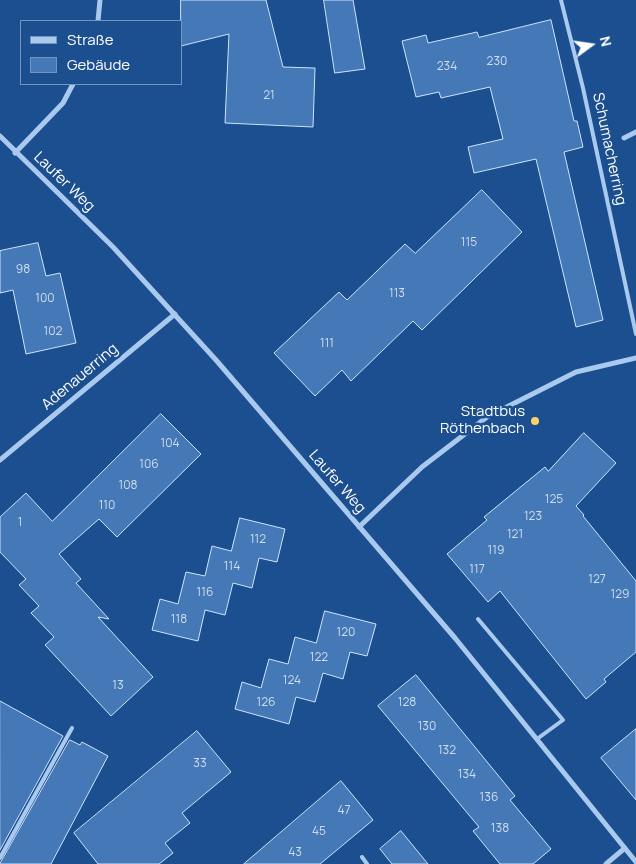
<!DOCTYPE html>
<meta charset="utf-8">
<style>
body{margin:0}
#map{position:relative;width:636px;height:864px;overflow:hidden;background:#1b4f8f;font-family:Manrope,sans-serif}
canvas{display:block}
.legend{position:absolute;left:20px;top:20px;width:162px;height:65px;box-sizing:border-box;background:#1b4f8f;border:1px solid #7695bc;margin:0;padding:6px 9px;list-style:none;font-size:15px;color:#fff}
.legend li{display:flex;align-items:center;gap:10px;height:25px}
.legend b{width:25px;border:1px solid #7695bc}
.north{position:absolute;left:566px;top:20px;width:50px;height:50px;-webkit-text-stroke:4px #1b4f8f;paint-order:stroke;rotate:76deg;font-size:14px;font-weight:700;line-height:20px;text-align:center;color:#fff}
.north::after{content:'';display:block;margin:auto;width:18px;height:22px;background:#fff;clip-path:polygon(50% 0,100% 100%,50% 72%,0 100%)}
</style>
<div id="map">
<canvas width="636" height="864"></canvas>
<ul class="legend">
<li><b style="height:6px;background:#a9c9ee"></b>Straße</li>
<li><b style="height:14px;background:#4478b7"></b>Gebäude</li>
</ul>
<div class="north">N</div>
</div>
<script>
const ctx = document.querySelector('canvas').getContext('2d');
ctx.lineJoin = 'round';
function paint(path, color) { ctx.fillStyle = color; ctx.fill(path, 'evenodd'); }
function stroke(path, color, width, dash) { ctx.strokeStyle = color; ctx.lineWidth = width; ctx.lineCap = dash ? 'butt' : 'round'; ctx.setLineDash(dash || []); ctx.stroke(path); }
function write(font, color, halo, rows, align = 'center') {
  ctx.font = font + ' Manrope,sans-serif'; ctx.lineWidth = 5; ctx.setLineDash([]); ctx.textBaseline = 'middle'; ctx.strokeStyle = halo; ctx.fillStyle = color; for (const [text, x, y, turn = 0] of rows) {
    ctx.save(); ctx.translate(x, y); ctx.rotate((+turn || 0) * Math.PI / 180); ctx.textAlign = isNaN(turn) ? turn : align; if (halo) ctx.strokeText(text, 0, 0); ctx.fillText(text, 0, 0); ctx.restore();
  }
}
const building = new Path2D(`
 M181,0H266L283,67L315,68L313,127L225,123L229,34L181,46Z
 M324,0H353L365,69L335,73Z
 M551,20L574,121H577L583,147L564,152L603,320L576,327L536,159L474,173L468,147L503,139L490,87L441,98L439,92L416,97L402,41L426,35L428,43L477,32L479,37Z
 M482,190L522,232L422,330L413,321L351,381L342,370L315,396L274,353L339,292L347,300L405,244L415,253Z
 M38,243L46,276L60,273L76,343L26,354L13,290L0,293V251Z
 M161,414L201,454L117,537L99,519L59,554L81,579L76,583L109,619L98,617L153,677L111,716L45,645L54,637L31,613L39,606L19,585L26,579L0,552V517L26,493L52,521Z
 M584,433L616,463L576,506L584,515L583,516L636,581V652L604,679L606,682L586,699L500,591L488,602L447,554L487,520L484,517L545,467L548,471Z
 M240,518L285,529L277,562L259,558L252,588L233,583L225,615L205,610L198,641L152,630L160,599L178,604L186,572L205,576L212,546L231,551Z
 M325,611L376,624L367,656L350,652L343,679L323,673L315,702L296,697L289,724L235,709L242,682L261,688L269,659L288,664L295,637L316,643Z
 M416,675L515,796L510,800L551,849L533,864H500L473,831L479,827L378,706Z
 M0,701L63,736L0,850Z
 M636,729V800L601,758Z
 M197,731L231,772L182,813L190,823L165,843L173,853L159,864H98L74,833Z
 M70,740L80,745L82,742L108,756L51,864H0Z
 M341,781L373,820L320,864H244Z
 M401,831L428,864H392L380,849Z`);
paint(building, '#4478b7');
stroke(building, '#cfe3fa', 1);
stroke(new Path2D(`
 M561,0L583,88L636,334
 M478,619L563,720L537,739
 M362,857L367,864
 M0,858L72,728`), '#a9c9ee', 4);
stroke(new Path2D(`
 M98,21L100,0
 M0,136L113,247L216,360L455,638L636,862
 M624,138L636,132
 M15,153L63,103L73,84
 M0,460L175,314
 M359,527L422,467L487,417L576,372L636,358
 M606,864L625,848`), '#a9c9ee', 5);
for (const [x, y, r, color] of [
 [535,421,5,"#ffd166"]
]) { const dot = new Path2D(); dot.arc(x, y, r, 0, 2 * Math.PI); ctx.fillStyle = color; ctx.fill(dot); stroke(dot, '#1b4f8f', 2); }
write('12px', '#d0dded', null, [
 ["230",497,62],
 ["234",447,67],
 ["21",269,96],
 ["115",469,243],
 ["98",23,270],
 ["113",397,294],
 ["100",45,299],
 ["102",53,332],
 ["111",327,344],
 ["104",170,444],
 ["106",149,465],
 ["108",128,486],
 ["125",554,500],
 ["110",107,506],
 ["123",533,517],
 ["1",20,523],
 ["121",515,535],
 ["112",258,540],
 ["119",496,551],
 ["114",232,567],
 ["117",477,570],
 ["127",597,580],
 ["116",205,593],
 ["129",620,595],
 ["118",179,620],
 ["120",346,633],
 ["122",319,658],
 ["124",292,681],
 ["13",118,686],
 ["126",266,703],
 ["128",407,703],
 ["130",427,727],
 ["132",447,751],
 ["33",200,764],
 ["134",467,775],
 ["136",489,798],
 ["47",344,811],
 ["138",500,829],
 ["45",319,832],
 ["43",295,853]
]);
write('15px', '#fff', '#1b4f8f', [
 ["Schumacherring",609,149,78],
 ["Laufer Weg",64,182,44],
 ["Adenauerring",80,377,-40],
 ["Laufer Weg",337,482,49]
]);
write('15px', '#fff', '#1b4f8f', [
 ["Stadtbus",525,412],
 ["Röthenbach",525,429]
], 'right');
</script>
